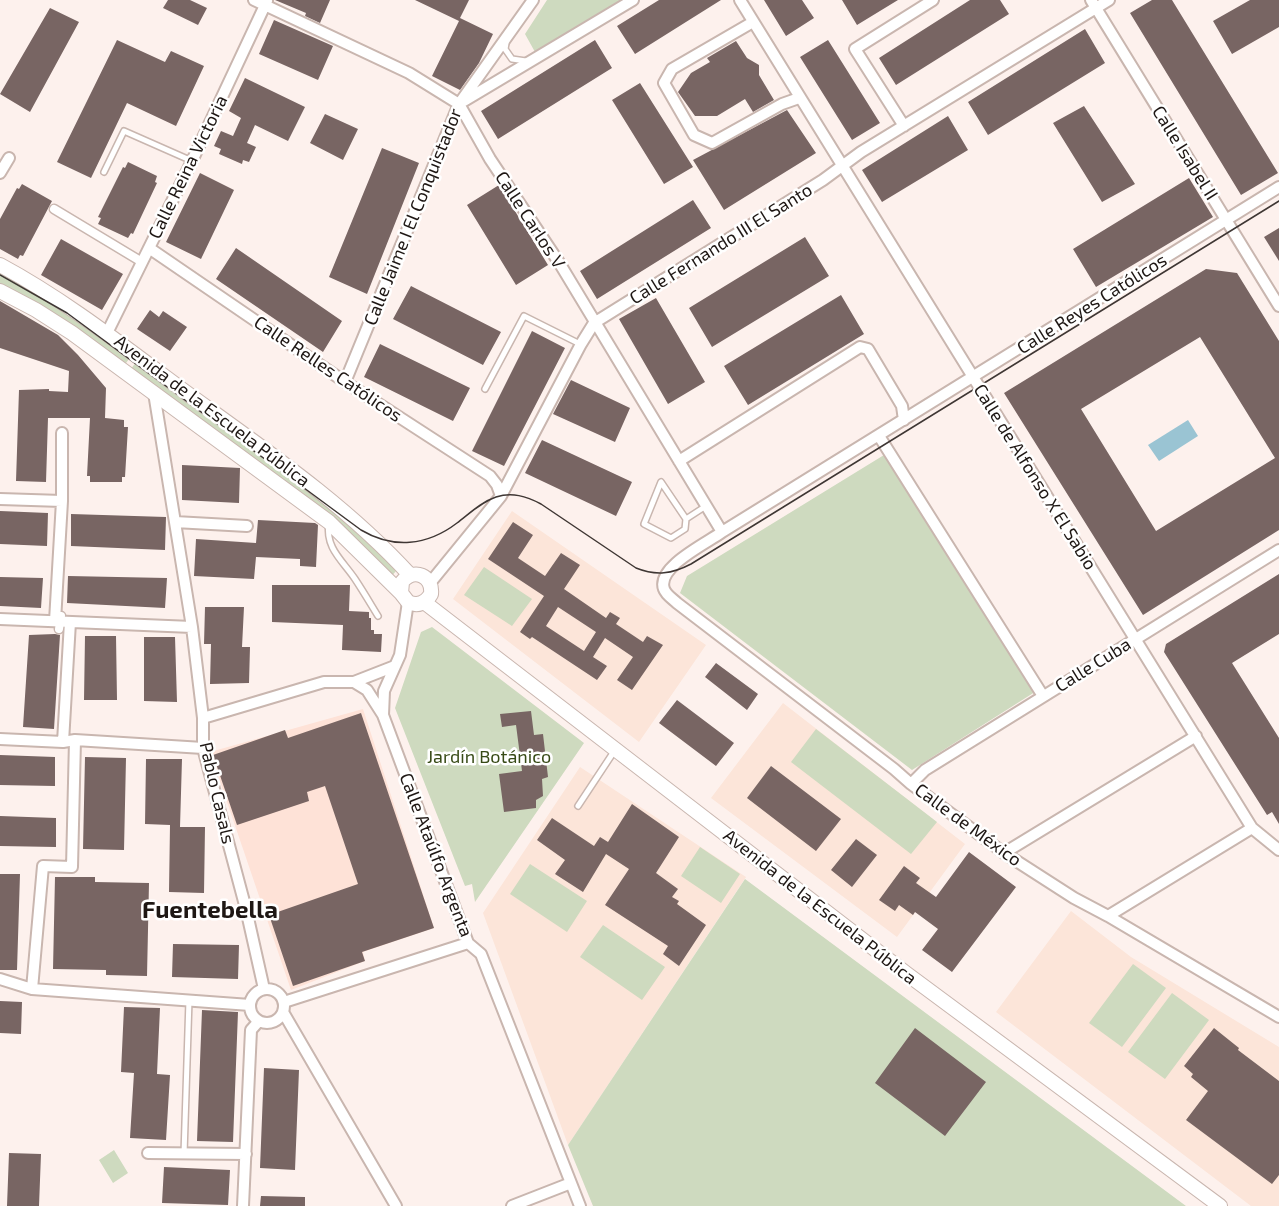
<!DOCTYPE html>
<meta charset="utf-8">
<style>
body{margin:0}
canvas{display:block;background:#fdf1ed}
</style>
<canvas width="1279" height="1206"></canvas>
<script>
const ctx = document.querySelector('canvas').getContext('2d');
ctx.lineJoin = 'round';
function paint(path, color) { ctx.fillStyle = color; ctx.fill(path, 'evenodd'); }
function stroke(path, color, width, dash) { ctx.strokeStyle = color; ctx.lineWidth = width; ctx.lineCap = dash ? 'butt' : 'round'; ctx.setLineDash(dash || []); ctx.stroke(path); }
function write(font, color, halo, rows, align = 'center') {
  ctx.font = font + ' "Exo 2",sans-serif'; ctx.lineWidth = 5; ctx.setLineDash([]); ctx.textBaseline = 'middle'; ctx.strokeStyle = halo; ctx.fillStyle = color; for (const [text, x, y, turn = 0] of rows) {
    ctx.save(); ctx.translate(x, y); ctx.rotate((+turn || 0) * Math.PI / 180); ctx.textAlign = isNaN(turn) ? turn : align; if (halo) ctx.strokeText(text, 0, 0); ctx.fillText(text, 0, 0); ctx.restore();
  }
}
paint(new Path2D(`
 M363,709L434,928L363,952L365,961L291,990L210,752Z`), '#fee2d7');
paint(new Path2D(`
 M512,511L706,645L639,742L453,599Z
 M783,703L965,844L897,937L711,798Z
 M580,767L746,877L568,1145L483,913Z
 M1071,911L1131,957L1279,1047V1206H1251L996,1012Z`), '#fce5d9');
paint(new Path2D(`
 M547,0H623L535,52L525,34Z
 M0,272L22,283L131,356L124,366L0,284Z
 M137,361L349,518L396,571L391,577L130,370Z
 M884,455L1038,690L912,770L680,593L687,576Z
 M484,567L532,599L512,626L464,595Z
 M432,627L584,743L475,902L472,884L465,886L395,708L421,632Z
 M816,729L937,822L911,854L791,762Z
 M700,847L740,874L721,903L681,876Z
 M530,864L587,901L567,932L510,894Z
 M745,879L1186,1206H593L568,1145Z
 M603,925L665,967L642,1000L580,957Z
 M1133,964L1166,988L1122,1047L1089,1023Z
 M1172,993L1209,1020L1165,1079L1128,1052Z
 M114,1150L128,1173L113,1183L99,1160Z`), '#cedabf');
paint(new Path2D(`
 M1188,420L1198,436L1159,461L1148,445Z`), '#9ac4d3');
paint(new Path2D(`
 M168,0H190L207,8L198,25L163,8Z
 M275,0H330L320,23L305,16L306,13Z
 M415,0H469L460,18L493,34L479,63L460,90L432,76L459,21Z
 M659,0H721L635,54L617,26Z
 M764,0H802L814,18L786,36Z
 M842,0H898L857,25Z
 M970,0H1000L1009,14L896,85L879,58Z
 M1152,0H1172L1278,173L1241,195L1130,13Z
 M1250,0H1279V27L1232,54L1213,21Z
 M50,8L79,22L30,112L0,94Z
 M274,20L333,46L318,80L259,54Z
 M1085,29L1105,63L988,135L968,102Z
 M117,40L165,62L171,51L204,66L176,126L127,103L91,178L57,162Z
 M595,40L612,68L498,139L481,111Z
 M828,40L880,123L852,140L800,57Z
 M736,41L747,58L759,65V75L774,100L753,112L745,99L717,116H695L678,92L691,73L710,62L707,58Z
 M245,78L305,107L288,141L255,125L247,143L256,147L249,162L243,160L242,164L219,154L221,149L214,146L221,131L233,136L241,118L229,111Z
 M640,83L693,167L664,184L612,100Z
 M1084,106L1135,184L1102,202L1053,123Z
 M787,110L816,153L724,210L693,160Z
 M325,114L358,129L343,160L310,143Z
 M948,116L968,150L882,202L862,170Z
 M382,148L419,163L367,294L329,277Z
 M128,162L157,176L155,182L157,183L133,234L131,233L128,238L98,224L101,218L98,217L123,167L125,168Z
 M200,173L234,190L201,259L166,242Z
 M1189,178L1213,217L1096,287L1073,249Z
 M22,184L52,201L23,256L20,255L18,259L0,249V219L17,188L19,189Z
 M499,185L548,265L516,285L467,205Z
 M693,200L711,228L597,299L580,271Z
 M1279,228V261L1264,237Z
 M805,237L829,276L712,347L689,308Z
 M61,239L123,274L102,310L41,275Z
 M236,248L342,321L323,352L216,279Z
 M1206,269L1237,273L1279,341V530L1143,615L1004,393ZM1200,337L1275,458L1156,531L1081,409Z
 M411,286L501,332L483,365L393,319Z
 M841,295L864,334L748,405L724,366Z
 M656,298L705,382L668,404L619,319Z
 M0,301L58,335L78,355L106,388L105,418L124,420V427H128L125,477H122V482H90V476H87L90,418H48L46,482L16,481L19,390L49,389V391L68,392L69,371L0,348Z
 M150,310L159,317L163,311L187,327L170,351L137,329Z
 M532,331L565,348L504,466L472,451Z
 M380,344L470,388L453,421L364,377Z
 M571,380L630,408L615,442L553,414Z
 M542,440L632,482L616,516L525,473Z
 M182,465L240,468L239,503L182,500Z
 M0,511L48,513L47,546L0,544Z
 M71,514L166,517L165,550L71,546Z
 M258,520L315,523L318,525L316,567L300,566V559L256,557L254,579L194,576L196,539L256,543Z
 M513,522L533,535L518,558L545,576L561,553L580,565L564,589L606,618L610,612L620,618L616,624L643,642L647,636L663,645L632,690L617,680L633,657L605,638L593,657L607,666L597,680L532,637L530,639L520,632L544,596L488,559ZM558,607L596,632L584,651L546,626Z
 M1279,574V634L1232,663L1279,738V824L1272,812L1267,815L1164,652L1166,644Z
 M68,576L167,578L165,608L67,603Z
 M0,577L43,578L41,608L0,606Z
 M272,585H350L349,611L369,612V618H371V630H374V634H382L381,652L342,650L343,625L272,622Z
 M205,607H244L242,647H250L249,683L210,684L211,644H204Z
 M55,634L60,635L54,729L23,727L29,635Z
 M85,636H116L117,700H84Z
 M144,637H175L177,702L144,701Z
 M716,663L758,694L747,710L705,677Z
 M677,700L734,743L716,766L659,723Z
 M531,711L534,735L543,734L548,777L542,779L543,796L536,800V808L504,812L499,774L522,771L516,725L502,727L500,714Z
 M361,713L434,928L362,952L365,961L293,986L269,915L358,884L325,786L307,792L309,801L237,825L213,755L285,730L288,738Z
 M0,755L55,757V786L0,785Z
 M85,757L126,758L124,850L83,849Z
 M146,759H182L180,827H205L204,893L169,892L170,825L145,824Z
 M771,766L841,819L816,851L747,798Z
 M632,804L679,837L656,873L678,889L672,897L679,901L677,904L706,925L679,966L663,954L668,946L605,905L629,869L606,854L583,892L555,874L565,860L537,840L552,818L594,846L600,837L608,842Z
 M0,816L56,818V847L0,846Z
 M856,839L877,855L852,887L831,870Z
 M969,852L1016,887L952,972L922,950L938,929L915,912L913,915L899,905L895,911L879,900L904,866L920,878L916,883L936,897Z
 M0,874H20L17,970H0Z
 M55,877H95V882L149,883L147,976L106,975V970L53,969Z
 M173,944L239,945L238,979L172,977Z
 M0,1001L22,1002L21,1034L0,1033Z
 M124,1007L160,1008L157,1074L170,1075L166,1140L130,1138L134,1073L121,1072Z
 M202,1010L238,1012L233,1142L197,1141Z
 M915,1028L986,1082L945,1136L875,1083Z
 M1214,1028L1239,1048L1238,1050L1279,1081V1175L1272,1184L1186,1120L1208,1091L1191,1077L1193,1074L1184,1066Z
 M264,1068L299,1070L295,1170L260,1168Z
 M9,1153L41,1154L39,1206H7Z
 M164,1167L230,1170L228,1205L162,1203Z
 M261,1196L305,1197V1206H260Z`), '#786563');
const service = new Path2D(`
 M506,43L505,49L512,59L526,61
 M104,172L124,131L192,161
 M485,389L524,316L580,344
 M686,519L661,482L644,524L671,538L685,529L686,519L706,506
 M329,524C325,548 343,561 355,579C363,591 370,603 378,616
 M578,806L615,750
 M184,1154L189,1000`);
const pedestrian = new Path2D(`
 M54,209L142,262
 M59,629L61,616`);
const minor = new Path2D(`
 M254,0L409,73L459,104L490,159L560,264L722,532
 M740,0L1252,828L1279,850
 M1091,0L1279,306
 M753,22L672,69L664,83L694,135L712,143L782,104L799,98
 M464,101L633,0
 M904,126L855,49L933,0
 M0,173L9,158
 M1279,187L722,532C707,543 656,567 664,589C666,595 673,599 677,603L894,769L911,784L1004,853L1074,898L1108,916L1279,1017
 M149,248L345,382L490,476L497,485L501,496
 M107,333L192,161L267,1
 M345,382L459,104L533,0
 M154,393L192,627L203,718V748L246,909L264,989
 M879,436L1043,696
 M679,461L860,347L868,349L902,406L904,420
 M0,499L62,501
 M175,522L247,526
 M430,583L501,496L581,344L594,323L823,180L861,152L1109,0
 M408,602L400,655L384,691L383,715L468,943L481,954L580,1206
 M0,619L192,627
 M55,621L62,501V433
 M354,682L367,690L383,715
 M203,718L324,682H354L395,666
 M0,739L63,742L75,740L203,748
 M63,742L70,622
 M911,784L925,770L1279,550
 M1004,853L1196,736
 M1108,916L1252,828
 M0,979L32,989L250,1005
 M250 1006a17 17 0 1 1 34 0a17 17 0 1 1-34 0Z
 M32,989L43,866L72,867L75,740
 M284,1002L468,943
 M283,1012L396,1206
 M148,1153L246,1154
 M243,1206L251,1030L259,1021
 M512,1206L571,1183`);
const tertiary = new Path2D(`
 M0,265C67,301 127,349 188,394C265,450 345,504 410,575
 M0,291L36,310L72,333L329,522L401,593L408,602C418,607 426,603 431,594C433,576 414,567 402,582L401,593
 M424,602L907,974L1220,1206`);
stroke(service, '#c9b6af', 8);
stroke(pedestrian, '#c9b6af', 11);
stroke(minor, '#c9b6af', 14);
stroke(tertiary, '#c9b6af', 16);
stroke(service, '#fff', 5);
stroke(pedestrian, '#fff', 8);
stroke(minor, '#fff', 10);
stroke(tertiary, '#fff', 14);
stroke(new Path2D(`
 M0,275L67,313L361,530C393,549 427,546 457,523C469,514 481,502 496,497C512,492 526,496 541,504L636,568C656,576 672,574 691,564L1279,201`), '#3f3734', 1.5);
write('18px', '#1e1714', '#fff', [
 ["Calle Isabel II",1185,153,58],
 ["Calle Reina Victoria",188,167,-64],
 ["Calle Jaime I El Conquistador",413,217,-68],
 ["Calle Carlos V",530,220,57],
 ["Calle Fernando III El Santo",721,244,-32],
 ["Calle Reyes Católicos",1092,304,-32],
 ["Calle Relles Católicos",328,369,34],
 ["Avenida de la Escuela Pública",212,411,37],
 ["Calle de Alfonso X El Sabio",1035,477,58],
 ["Calle Cuba",1093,665,-32],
 ["Pablo Casals",217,793,77],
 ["Calle de México",968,825,36],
 ["Calle Ataúlfo Argenta",436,855,69],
 ["Avenida de la Escuela Pública",820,907,38]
]);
write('18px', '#374a16', '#fff', [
 ["Jardín Botánico",489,757]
]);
write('bold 24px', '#1e1714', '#fff', [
 ["Fuentebella",210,910]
]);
</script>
